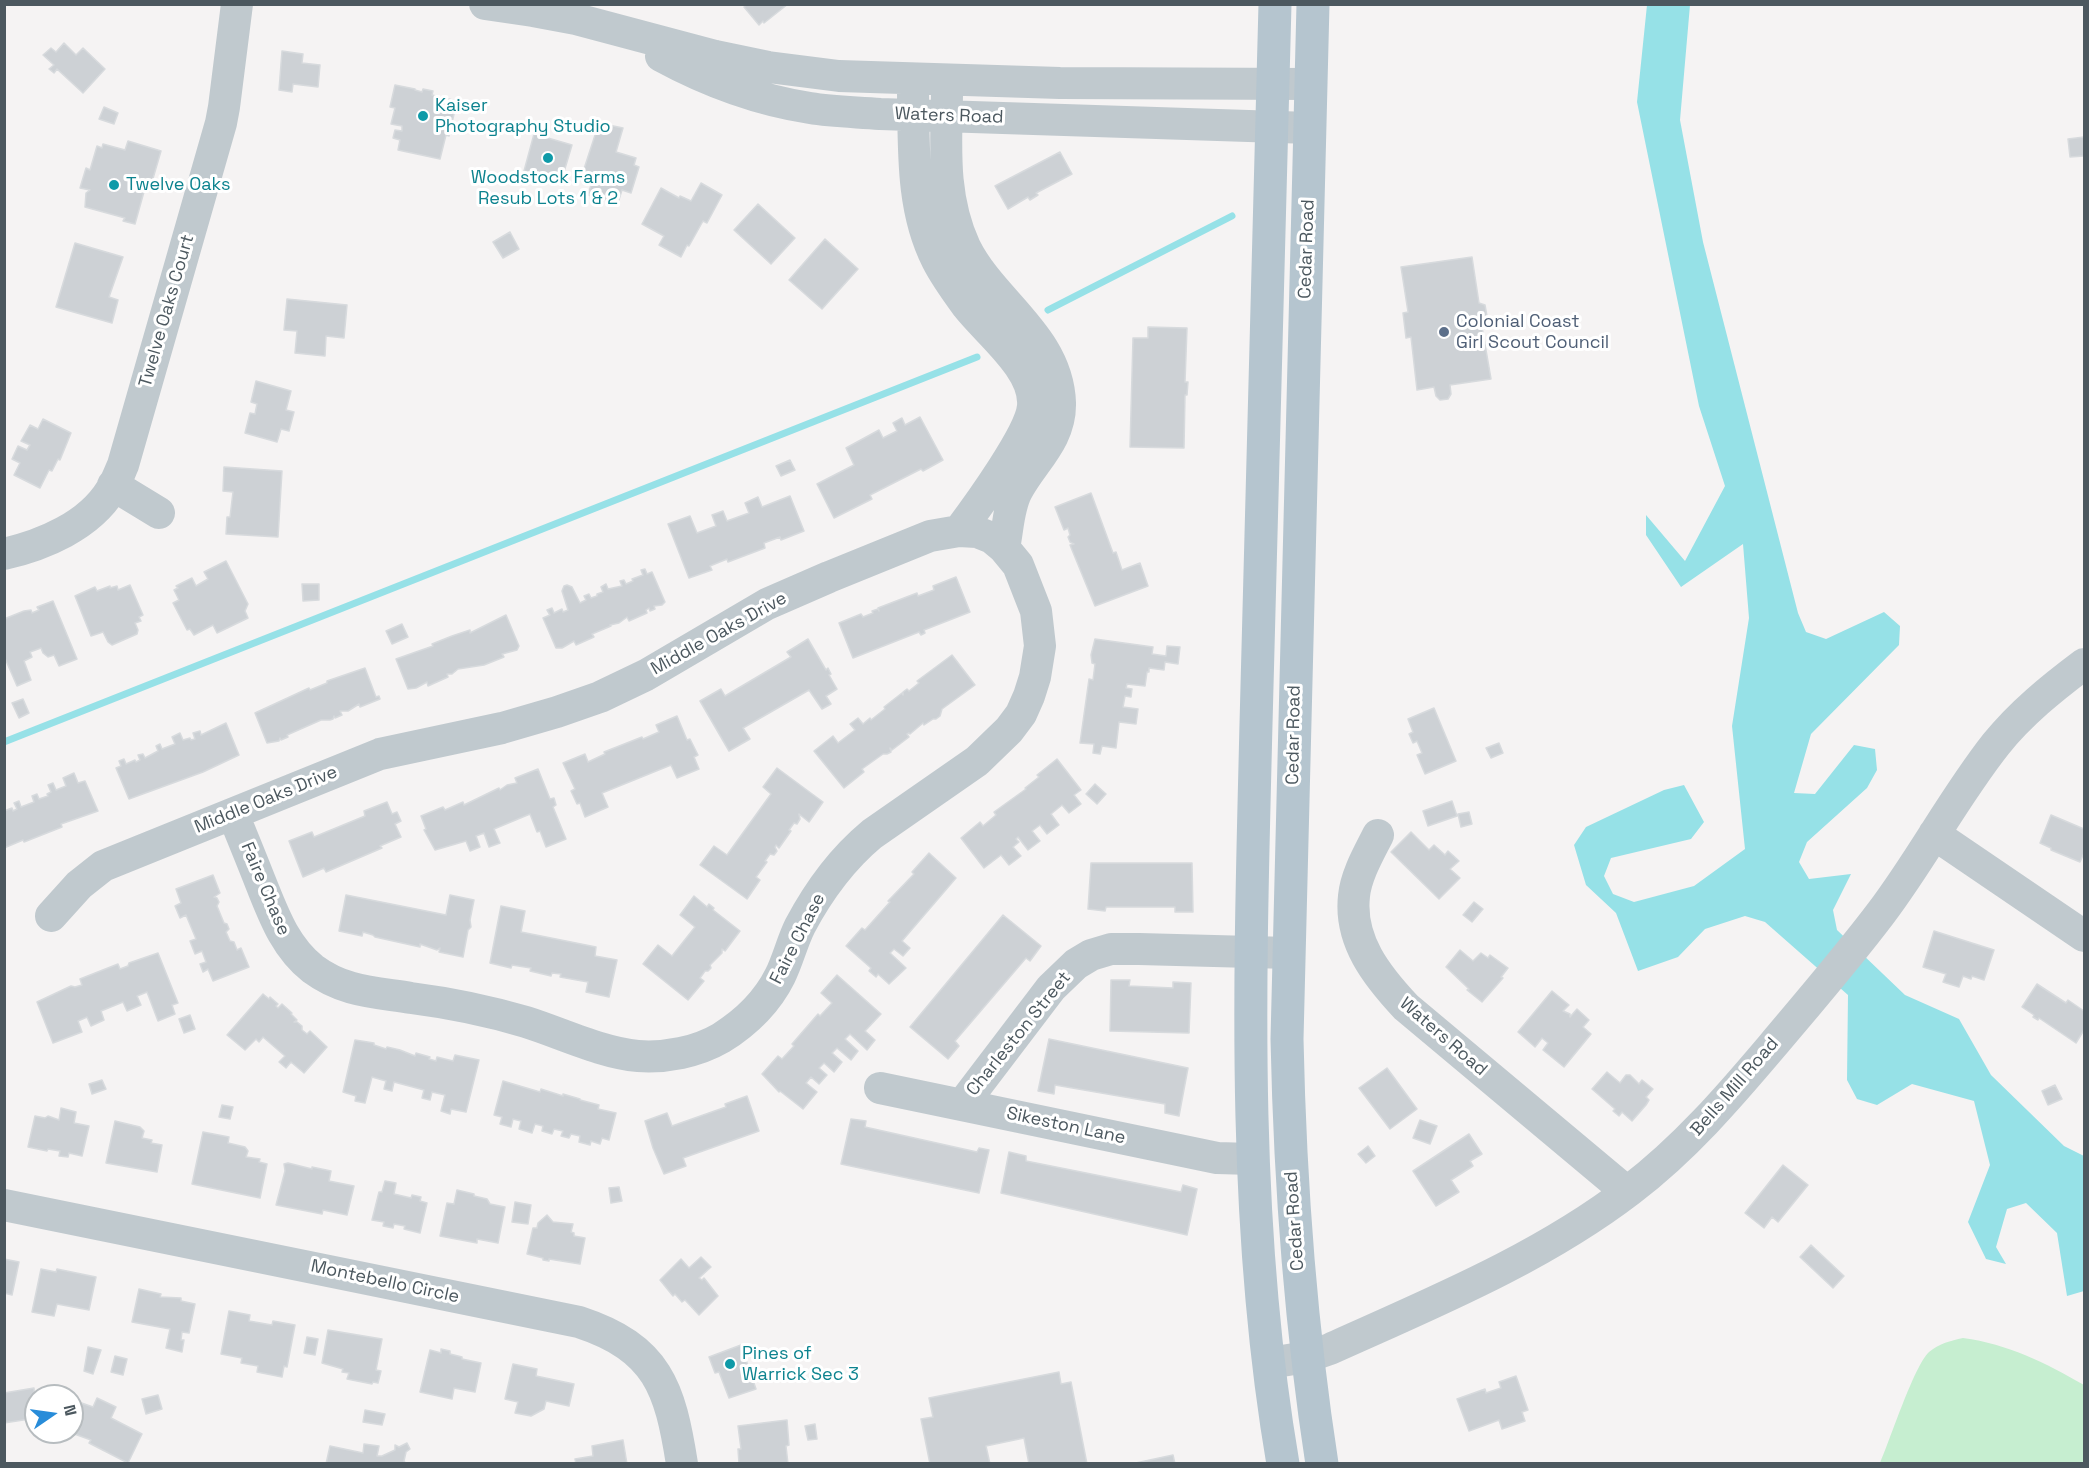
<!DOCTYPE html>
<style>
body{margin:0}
#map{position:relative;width:2089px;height:1468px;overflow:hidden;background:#f5f3f3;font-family:"Space Grotesk",sans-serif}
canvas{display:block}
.frame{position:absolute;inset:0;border:6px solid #4c585f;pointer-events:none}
.north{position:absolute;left:24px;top:1384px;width:60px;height:60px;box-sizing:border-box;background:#fff;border:2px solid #b7bcbf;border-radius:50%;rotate:77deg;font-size:16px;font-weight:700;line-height:24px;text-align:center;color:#4c585f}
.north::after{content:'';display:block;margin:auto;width:21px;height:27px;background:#288cd9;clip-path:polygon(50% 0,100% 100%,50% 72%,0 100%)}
</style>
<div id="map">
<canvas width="2089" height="1468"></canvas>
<div class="frame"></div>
<div class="north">N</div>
</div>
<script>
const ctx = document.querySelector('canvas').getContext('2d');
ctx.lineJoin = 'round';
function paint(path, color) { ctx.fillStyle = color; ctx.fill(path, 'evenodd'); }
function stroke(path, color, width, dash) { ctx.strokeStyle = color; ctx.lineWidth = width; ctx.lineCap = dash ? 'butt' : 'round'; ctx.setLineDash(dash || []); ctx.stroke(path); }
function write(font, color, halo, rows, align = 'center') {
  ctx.font = font + ' "Space Grotesk",sans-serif'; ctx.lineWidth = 6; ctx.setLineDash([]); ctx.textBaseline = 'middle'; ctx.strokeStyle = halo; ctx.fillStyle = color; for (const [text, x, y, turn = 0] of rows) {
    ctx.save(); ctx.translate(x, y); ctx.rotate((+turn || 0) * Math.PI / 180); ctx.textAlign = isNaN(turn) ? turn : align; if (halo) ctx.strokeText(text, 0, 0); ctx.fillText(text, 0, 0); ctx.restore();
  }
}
paint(new Path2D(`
 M1963,1338C2008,1344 2046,1363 2084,1385V1463H1880C1890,1440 1914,1366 1929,1352C1940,1343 1950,1341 1963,1338Z`), '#c6eed0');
paint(new Path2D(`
 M1647,5H1690L1680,120L1703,242L1798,613L1806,632L1826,639L1884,612L1900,626L1899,645L1811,734L1794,793L1815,794L1854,745L1875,749L1877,770L1867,788L1807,842L1799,862L1809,879L1851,874L1833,910L1837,930L1905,995L1959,1019L1991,1075L2064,1146L2084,1156V1291L2067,1296L2057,1233L2026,1203L2007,1209L1996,1247L2006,1264L1986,1259L1968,1222L1990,1165L1974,1101L1912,1084L1877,1105L1857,1099L1847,1080L1848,995L1765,922L1745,916L1705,929L1678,957L1638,971L1616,913L1586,885L1574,845L1586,827L1664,790L1684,785L1704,822L1691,839L1611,858L1604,876L1613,894L1634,902L1694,886L1745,849L1732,726L1749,618L1743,544L1681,587L1646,535V515L1685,561L1725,486L1699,406L1637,102Z`), '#96e1e7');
stroke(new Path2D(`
 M1048,310L1232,216
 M4,742L977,357`), '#96e1e7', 7);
const building = new Path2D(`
 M747,4H788L764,23L763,21L759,25L744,7Z
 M64,43L76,55L83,48L105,69L83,93L57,69L54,73L49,69L54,65L43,55L51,48L56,52Z
 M282,51L303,54L302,63L320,65L318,87L293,84L292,92L279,90Z
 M395,85L415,89V90L422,92L423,89L433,91L432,95L457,101L449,136L446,135L440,159L398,150L400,140L393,138L395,130L402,131V126L391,124L395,108L390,107Z
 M104,107L118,113L114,124L99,119Z
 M599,123L623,128L616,152L636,158L634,165L639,167L631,193L622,190L618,203L588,195L591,185H589L590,181L581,178Z
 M534,134L572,145L561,182L524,171Z
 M2084,137V156L2070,157L2068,139Z
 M128,141L161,151L152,182L147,181L135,224L123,221L125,218L85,207L86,193L90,190L80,188L86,168L90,170L97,146L102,148L103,144L125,150Z
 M1060,152L1072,174L1036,193L1038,195L1030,200L1028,197L1008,209L995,186Z
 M701,183L722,195L707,223L703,221L689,246L687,245L681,257L659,245L664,236L642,224L661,188L679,198L680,196L691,201Z
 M758,204L795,238L771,264L734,230Z
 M510,232L519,249L503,258L493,242Z
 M825,239L858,269L822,309L789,280Z
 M75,243L123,257L109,297L118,300L112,323L56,307Z
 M1472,257L1479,303L1485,305L1488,322L1482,327L1491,379L1450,385L1451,394L1448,399L1440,400L1436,396L1434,387L1417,390L1411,337L1406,338L1403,313L1408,312L1401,267Z
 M287,299L347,305L344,338L326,336L325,356L295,353L297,331L284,330Z
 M1148,327L1187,328L1185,382H1188L1187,395H1185L1184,448L1130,447L1133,338H1148Z
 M256,381L291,391L286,410L294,412L289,431L281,429L277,442L245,433L250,413L255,414L257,404L251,402Z
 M920,417L943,460L923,471L921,469L870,495L872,499L834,518L817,484L854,465L846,448L879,430L883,438L897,431L893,423L902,418L905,425Z
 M43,419L71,433L60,460L58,459L52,471L49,470L40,488L14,475L20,463L12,459L18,446L27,450L30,445L21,441L30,425L38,429Z
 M790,460L795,470L781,476L776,466Z
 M224,467L282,471L278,537L226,534L227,517H230L233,492L223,491Z
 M1091,493L1113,553L1116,552L1122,570L1140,563L1148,586L1095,606L1070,545L1074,544L1070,542L1068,537L1070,535L1068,528L1064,530L1055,507Z
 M790,496L804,531L781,540L780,537L764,543L765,548L728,562L727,559L710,566L712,570L689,578L668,524L690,516L697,533L716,526L712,515L723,511L727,521L749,513L745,503L758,497L762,507Z
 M226,561L248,604L245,611L248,618L217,633L213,625L194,635L190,629L187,630L173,603L179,600L174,590L178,588L176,586L192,578L196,586L208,579L204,572Z
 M645,569L647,574L652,572L665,602L662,605L654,606L655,609L650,611L649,608L646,610L647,613L629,621L627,617L619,623L610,625L611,626L592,634L594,637L576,645L574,641L562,648H556L543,618L550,615L547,610L552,608L554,613L562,609L563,612L568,610L562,591L564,586L567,585L572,587L580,603L586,600L584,596L589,594L591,598L597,596V594L603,592L601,587L606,584L608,589L622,586L620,581L624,580L626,584L633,581L632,579L643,575L641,570Z
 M956,577L970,612L924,630L925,633L921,635L919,632L853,658L839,623L861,614L863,617L873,613L872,611L878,609L879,611L878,608L917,593L918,596L934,590L933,586Z
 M302,584H319V600L303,601Z
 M130,585L143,615L139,617L141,621L135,623L138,630L137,634L112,645L108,642L103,632L91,636L75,596L95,587L97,591L110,586V588L117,586L118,590Z
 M53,601L77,659L59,666L54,655L48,657L43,653L41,648L30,652L32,657L24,661L31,680L17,686L4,656V619L24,611L31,610L32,613L39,610L37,607Z
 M506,615L519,646L517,650L502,654L504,657L484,665L458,669L452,674H447L448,677L428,686L427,682L416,688L408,689L396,659L433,646L432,644L452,636L470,630V633Z
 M402,624L408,637L392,644L386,631Z
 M808,639L826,670L828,668L831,674L829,675L837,689L826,696L831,704L822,709L809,690L743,728L750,739L729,751L700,701L721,689L725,696L791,657L787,652Z
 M1095,639L1153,647L1152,654L1166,656L1167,646L1180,647L1178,664L1165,662L1164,670L1149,668V672H1147L1145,686L1127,684L1126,688L1132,689L1131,697L1125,696L1123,707L1138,709L1136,724L1119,722L1116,748L1102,746L1100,754L1093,753L1094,744L1080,743L1089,679L1093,680L1095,664L1092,663L1091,655Z
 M952,655L975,685L942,709L940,716L936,719H933L924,725L923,723L910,734L909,733L907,734L909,737L892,750L890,748L891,752L887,754H883L862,769L864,772L844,788L814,751L833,736L838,743L855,730L850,724L858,718L863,724L870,718L871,720L885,709L884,707L902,693L903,695V692L907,689L909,691L919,683L917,681Z
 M365,668L376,697L379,696L380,699L360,707L359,704L348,711H340L342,715L335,718L334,716L333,719L330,720H321L287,735L288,737L281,740L280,738L279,741L267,743L255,713L309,688L310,690L327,683V681Z
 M23,699L29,713L19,718L12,703Z
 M1434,708L1456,761L1425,774L1417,755L1422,753L1417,741L1413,743L1409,734L1413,732L1408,719Z
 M677,716L687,740L690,739L698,755L694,757L699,769L677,778L671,765L602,793L608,807L585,817L580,803L577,804L571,791L575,789L563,763L585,754L588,762L605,754L604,752L642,737L643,739L659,732L656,725Z
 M226,723L239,755L203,772L129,799L116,768L121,766L119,761L124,759L126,764L135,760L136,762L140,760L138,755L143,754L145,758L158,751L156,746L160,744L162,749L175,744L172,737L180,733L183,740L190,738L191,740L195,739L193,733L200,731L201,735Z
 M1499,743L1503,753L1491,758L1486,748Z
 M1057,759L1081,790L1074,795L1081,804L1069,813L1062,805L1051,814L1059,825L1047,834L1040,825L1032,831L1040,841L1028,850L1018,837L1016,839L1019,842L1013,847L1021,856L1009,865L1001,855L984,868L961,838L980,822L983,826L996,815L994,812L1026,789L1025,788L1039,777L1037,775Z
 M777,768L823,802L809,822L799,814L800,819L797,824L794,823L789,830L791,831L779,848L776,845L775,847L777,851L774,855L770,854L765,861L767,862L756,877L760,880L747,899L700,865L714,846L727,855L771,794L763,787Z
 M538,769L550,799L554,798L556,805L553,807L566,839L546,847L540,831L537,832L530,814L494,829L500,843L489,847L484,833L476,836L480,847L470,851L466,841L435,850L424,830L426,829L421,816L443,807L445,810L463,802L464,805L499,788L500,790L507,785L517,783L515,778Z
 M74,773L78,783L85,781L98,811L61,824L62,827L24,842L23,840L4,848V811L12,808L13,811L17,809L14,803L19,801L21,807L34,802L32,796L37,794L39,799L48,796L47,794L51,792L48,785L53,783L56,790L66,786L63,778Z
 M1095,784L1106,794L1097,804L1086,794Z
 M1452,801L1457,816L1428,826L1423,811Z
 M387,802L392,814L397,812L401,821L395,824L401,837L380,846L382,848L326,872L324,868L303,877L289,841L312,832L314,837L365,816L364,811Z
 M1469,812L1472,824L1461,827L1458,814Z
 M2051,815L2084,829V853L2080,862L2051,850V848L2040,843Z
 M1411,832L1429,850L1434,845L1445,855L1448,851L1459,861L1450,869L1460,878L1439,899L1391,852Z
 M929,853L956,878L902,941L910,948L903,956L894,949L890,953L906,968L889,984L878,974L876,977L869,971L871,968L846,946L862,928L865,930L890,902L888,901L914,874L912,872Z
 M1091,863H1192L1193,912H1175V907H1106L1105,911L1088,909Z
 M213,875L220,893L214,897L217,898L219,902L217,906L224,923L227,924L229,929L226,932L230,941L234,942L237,950L241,948L249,967L213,981L208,969L203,972L200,964L206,962L202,951L195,954L190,941L196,939L186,915L180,918L175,906L181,903L176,889Z
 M346,895L446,915L450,895L474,900L470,920L471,927L468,930L463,957L439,952L440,948L437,950L420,944V947L375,937L373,935L363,932L362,936L339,931Z
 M694,896L707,907L709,904L714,908L713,910L740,931L725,951L722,949V953L710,965L711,968L708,971H705L700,978L704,981L688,1000L643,964L658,945L672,956L695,927L680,915Z
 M1474,902L1483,909L1472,922L1463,915Z
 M501,906L525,911L521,932L596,947L595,956L617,960L609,997L586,992L588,982L560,977L561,974L552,973L551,976L530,971L531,968L512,965L511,968L490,963Z
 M1003,915L1041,946L1030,961L1026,958L955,1041L959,1046L948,1059L910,1027Z
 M1934,931L1994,950L1984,980L1972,976L1971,979L1963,976L1959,987L1943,982L1946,974L1923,967Z
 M1460,950L1473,961L1481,953L1488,958L1490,955L1508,968L1501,977L1503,978L1482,1002L1467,990L1469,989L1446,967Z
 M158,953L178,1003L172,1005L175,1014L158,1021L147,992L137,996L141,1005L127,1011L123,1002L101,1011L104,1020L91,1026L87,1017L78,1021L82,1032L53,1043L37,1002L71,986L75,987L82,985L80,979L118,964L120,969L128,966L129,963Z
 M837,975L881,1014L865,1031L875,1040L867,1050L850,1034L845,1039L858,1051L851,1060L837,1048L832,1053L842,1062L834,1072L824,1063L819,1068L827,1075L819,1084L811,1077L806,1083L817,1092L803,1109L780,1091L779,1092L762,1074L778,1056L782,1059L794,1046L792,1044L818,1014L820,1016L832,1003L821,993Z
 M1111,980H1130L1129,986L1173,988V982L1191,983L1189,1033L1110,1031Z
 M2037,984L2066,1003L2068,1000L2084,1011V1030L2076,1043L2039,1018L2038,1020L2033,1017L2034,1015L2022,1007Z
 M1552,991L1569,1005L1563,1011L1570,1014V1017L1577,1009L1589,1020L1583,1027L1591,1034L1564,1067L1543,1050L1548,1043L1542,1038L1535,1047L1518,1032Z
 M263,994L269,999L270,997L278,1004L276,1006L278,1008L282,1004L292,1013L291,1014L297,1020L294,1022H297L302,1026V1030L307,1034L310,1031L327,1047L304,1073L291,1062L286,1068L279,1062L285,1056L263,1037L259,1042L256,1039L245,1050L227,1035Z
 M190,1015L195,1029L184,1033L179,1019Z
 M1049,1039L1188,1068L1179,1116L1165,1113V1104L1055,1085L1054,1094L1038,1091Z
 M355,1040L374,1043V1045L386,1049L387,1047L400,1050L415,1056L416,1053L430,1057L429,1059L436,1061L437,1057L453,1061L455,1055L479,1060L466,1112L451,1109L450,1114L441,1111L445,1095L432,1092L430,1100L422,1098L424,1090L394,1082L392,1091L384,1089L386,1081L372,1077L365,1103L355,1101L356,1096L343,1092Z
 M1387,1068L1417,1109L1390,1129L1359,1088Z
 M1607,1072L1620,1083L1626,1075H1630L1639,1084L1642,1080L1653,1089L1646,1097L1649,1100L1646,1105L1632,1121L1622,1112L1619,1116L1613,1111L1615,1109L1592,1089Z
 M102,1080L106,1089L92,1094L89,1084Z
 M503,1081L540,1092L541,1089L563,1096V1094L580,1099V1100L599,1105L598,1109L616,1113L609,1140L602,1138L600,1144L591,1141L590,1145L579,1142L580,1136L571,1134L569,1138L561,1136L563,1131L554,1129L552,1134L542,1131L543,1126L535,1124L532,1133L519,1129L521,1121L513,1119L511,1127L500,1124L502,1117L494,1115Z
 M2055,1085L2062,1099L2048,1105L2042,1091Z
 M747,1096L759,1131L683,1158L686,1166L664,1174L653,1148L645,1121L667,1113L672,1126L726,1107L725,1104Z
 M222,1105L233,1107L230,1119L219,1117Z
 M61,1108L76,1112L74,1123L89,1126L82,1156L69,1153L68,1157L59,1156L60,1151L48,1149L47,1151L28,1147L35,1116L45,1118L48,1116L59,1120Z
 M851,1119L866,1121L865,1127L977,1152L979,1148L989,1150L979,1193L841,1164Z
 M1420,1120L1437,1126L1430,1144L1413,1138Z
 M115,1121L140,1127L144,1131L142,1138L152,1140L151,1143L162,1145L157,1172L106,1163Z
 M203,1132L229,1137L228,1143L245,1147L248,1151L246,1157L260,1159L259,1162L267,1164L260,1198L192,1184Z
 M1469,1134L1482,1154L1470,1161L1473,1166L1451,1180L1459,1192L1436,1206L1413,1171Z
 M1368,1146L1375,1156L1366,1163L1358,1154Z
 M1009,1152L1026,1156V1161L1181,1192L1183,1185L1197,1189L1187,1235L1001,1193Z
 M288,1163L312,1169V1167L331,1171L329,1181L354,1186L347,1215L323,1210L322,1214L276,1205L285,1171L284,1164Z
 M1783,1165L1808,1185L1778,1222L1772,1217L1764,1228L1745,1213Z
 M385,1181L396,1183L394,1194L411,1198L412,1195L421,1197L420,1201L427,1203L420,1233L404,1229L405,1226L394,1224L393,1228L383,1226L384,1222L372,1220L379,1192H382Z
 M619,1187L622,1201L611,1203L609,1188Z
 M457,1190L474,1194V1196L487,1199L490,1204L505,1207L498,1243L477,1239V1243L440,1236L447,1203L454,1204Z
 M515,1202L531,1205L528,1224L512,1222Z
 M547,1215L553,1222L573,1224L571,1232L574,1233V1236L585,1238L580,1264L549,1259V1261L543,1260V1258L527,1254L533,1228H537L538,1223Z
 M1811,1245L1844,1276L1833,1288L1800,1257Z
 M701,1257L711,1267L699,1278L702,1280L704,1278L718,1296L699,1315L685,1300L682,1302L675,1294L673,1296L660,1280L681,1259L689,1268Z
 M4,1259L19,1262L12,1295L4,1293Z
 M41,1269L56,1272L57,1269L96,1277L89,1310L57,1304L54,1316L32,1312Z
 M139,1289L161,1294L160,1297L181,1298V1301L195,1304L189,1333L182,1332L181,1340H184L182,1352L166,1348L170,1329L132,1322Z
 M229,1311L250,1315L249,1321L272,1325L273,1321L295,1325L287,1367L284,1366L282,1377L257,1372L258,1366L241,1363L242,1358L221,1354Z
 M328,1330L382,1339L376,1370L381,1371L378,1383L373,1382L372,1384L347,1379L349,1373L342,1372L343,1369L322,1363Z
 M307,1337L318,1339L315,1355L304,1353Z
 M741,1345L756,1389L729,1398L719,1372L715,1373L709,1357Z
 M88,1347L101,1350L93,1374L84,1371Z
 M441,1349L450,1351V1354L462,1357V1359L481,1363L475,1392L454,1388L452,1399L420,1392L430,1350L441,1353Z
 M115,1356L127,1359L123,1375L111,1372Z
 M513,1364L537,1369L536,1376L574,1384L569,1406L546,1401L544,1409L531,1416L515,1413L518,1402L505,1399Z
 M1059,1372L1061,1384L1071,1382L1087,1464H1029L1024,1438L986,1446L990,1464H930L921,1419L933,1417L929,1398Z
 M1516,1376L1528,1410L1522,1412L1525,1421L1502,1429L1499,1420L1469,1431L1457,1399L1485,1389L1486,1393L1501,1388L1499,1382Z
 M34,1388L36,1418L4,1423V1393Z
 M158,1395L162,1409L146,1414L142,1399Z
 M97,1398L116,1407L111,1418L142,1434L128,1463L89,1443L91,1440L69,1432H72L73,1400L93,1407Z
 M365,1410L385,1414L382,1425L363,1422Z
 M787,1420L789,1445L786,1446L788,1464H739L738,1449H741L738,1426Z
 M815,1424L817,1439L808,1440L805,1426Z
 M623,1440L627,1464H576L575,1459L593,1456L592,1446Z
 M407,1443L410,1449L406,1452L404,1461L406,1464H326L330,1446L363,1453L364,1444L379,1446L377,1456H382L395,1450V1445L399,1447Z
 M1173,1455L1175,1464H1131Z`);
paint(building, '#cdd1d5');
stroke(building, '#d7dadd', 1.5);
stroke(new Path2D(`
 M485,4L533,11L576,19L715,56L768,67L839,76L1060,83L1311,84
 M661,56C707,81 758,100 810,108C833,112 857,112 880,114L1310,128
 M913,93C914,148 911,209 937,260C945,276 956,291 967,306C988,333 1036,369 1033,406C1031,433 977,507 959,531
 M947,95C946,147 942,198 965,247C992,302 1058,336 1060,403C1061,440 1033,461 1017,491C1008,508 1008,530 1004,548
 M113,485L159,513
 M4,554C43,545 89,526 111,490C116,483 119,474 123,465L221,123L224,107L237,4
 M1934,834L2084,936
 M1378,835C1369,853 1356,875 1354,896C1349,941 1377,976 1406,1007L1627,1192
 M51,916L79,885L103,866L380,754L502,728L557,712L600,697L646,675L767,604L829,577L930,536L959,531L977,532L992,538L1004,548L1018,565L1036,611L1040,646L1035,677L1029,696L1021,714L1009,730L977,761L872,834C842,859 818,892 800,926C792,942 788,960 780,976C767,1002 745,1023 721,1038C697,1052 666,1058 638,1056C602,1053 561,1033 526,1022C489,1011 450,1003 411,998C374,992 344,992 313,969C284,946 273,913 260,881C251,858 242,836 233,814
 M880,1088L1217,1158L1252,1159
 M962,1105L1051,988L1076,964L1091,955L1111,949H1139L1289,953
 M4,1205L579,1322C658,1348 670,1388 682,1464
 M1269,1363L1307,1357L1330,1349C1432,1303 1540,1259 1630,1190C1684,1149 1728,1098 1772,1046C1809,1002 1847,958 1881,913C1922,859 1954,797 1996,744C2021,713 2052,688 2084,664`), '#c0c9ce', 32);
stroke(new Path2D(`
 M1275,4C1268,244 1262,484 1256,724C1250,971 1241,1219 1283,1464
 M1313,4L1287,1039C1290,1182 1300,1322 1322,1464`), '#b5c5cf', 33);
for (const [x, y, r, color] of [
 [423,116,6,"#0f9aa8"],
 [548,158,6,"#0f9aa8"],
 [114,185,6,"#0f9aa8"],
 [1444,332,6,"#5c6f8a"],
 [730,1364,6,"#0f9aa8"]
]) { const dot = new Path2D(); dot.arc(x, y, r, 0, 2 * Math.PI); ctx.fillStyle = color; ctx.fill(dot); stroke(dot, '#fff', 2); }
write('18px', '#0d838f', '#fff', [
 ["Kaiser",435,106],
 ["Photography Studio",435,127],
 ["Woodstock Farms",548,178,"center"],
 ["Resub Lots 1 & 2",548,199,"center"],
 ["Twelve Oaks",126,185],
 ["Pines of",742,1354],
 ["Warrick Sec 3",742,1375]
], 'left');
write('18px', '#4c585f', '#fff', [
 ["Waters Road",949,116,2],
 ["Cedar Road",1307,249,-88],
 ["Twelve Oaks Court",167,311,-74],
 ["Middle Oaks Drive",719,634,-29],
 ["Cedar Road",1294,735,-89],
 ["Middle Oaks Drive",266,800,-22],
 ["Faire Chase",265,889,67],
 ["Faire Chase",798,939,-63],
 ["Charleston Street",1019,1034,-51],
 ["Waters Road",1443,1037,41],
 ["Bells Mill Road",1735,1087,-49],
 ["Sikeston Lane",1066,1126,12],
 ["Cedar Road",1295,1221,-94],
 ["Montebello Circle",385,1282,12]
]);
write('18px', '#4e5e75', '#fff', [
 ["Colonial Coast",1456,322],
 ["Girl Scout Council",1456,343]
], 'left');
</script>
